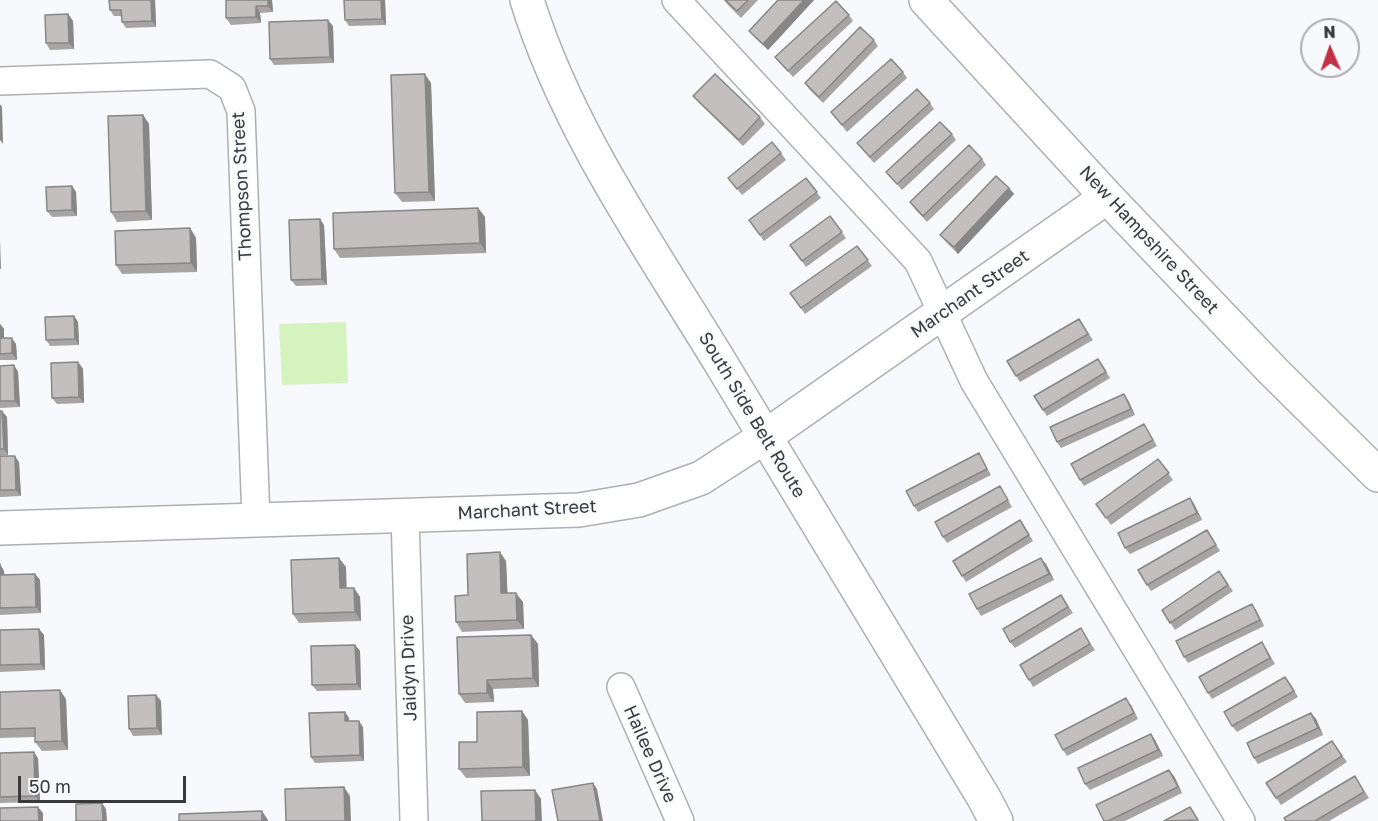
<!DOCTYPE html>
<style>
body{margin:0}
#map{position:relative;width:1378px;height:821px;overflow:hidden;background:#f8f9fd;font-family:"Golos Text",sans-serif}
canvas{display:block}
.north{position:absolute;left:1300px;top:18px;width:60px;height:60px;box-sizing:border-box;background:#f8f9fd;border:2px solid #acadb0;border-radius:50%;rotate:358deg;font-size:16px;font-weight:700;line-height:24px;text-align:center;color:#3a3a3c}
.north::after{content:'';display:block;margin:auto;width:21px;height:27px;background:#c13143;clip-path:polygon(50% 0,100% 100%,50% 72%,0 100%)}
.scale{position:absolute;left:18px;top:776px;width:168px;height:27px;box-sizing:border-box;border:3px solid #3a3a3c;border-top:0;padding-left:8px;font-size:18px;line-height:21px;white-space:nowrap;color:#3a3a3c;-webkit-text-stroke:4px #f8f9fd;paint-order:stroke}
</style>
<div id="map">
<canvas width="1378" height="821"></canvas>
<div class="north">N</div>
<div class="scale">50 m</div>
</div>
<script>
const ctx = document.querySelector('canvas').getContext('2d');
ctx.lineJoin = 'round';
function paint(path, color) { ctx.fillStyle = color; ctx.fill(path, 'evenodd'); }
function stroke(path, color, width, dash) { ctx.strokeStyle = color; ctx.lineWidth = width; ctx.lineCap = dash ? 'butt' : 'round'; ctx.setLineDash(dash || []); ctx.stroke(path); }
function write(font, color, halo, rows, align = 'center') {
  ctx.font = font + ' "Golos Text",sans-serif'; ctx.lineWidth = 4.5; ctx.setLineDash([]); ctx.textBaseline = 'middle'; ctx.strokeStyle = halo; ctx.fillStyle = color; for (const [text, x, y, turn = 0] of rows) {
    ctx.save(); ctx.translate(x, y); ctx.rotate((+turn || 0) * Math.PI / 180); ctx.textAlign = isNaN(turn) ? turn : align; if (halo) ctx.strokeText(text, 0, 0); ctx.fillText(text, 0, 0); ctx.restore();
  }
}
paint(new Path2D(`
 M346,322L348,383L282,385L279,324Z`), '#d5f3bf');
const street = new Path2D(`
 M676,0L918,261L974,381L1241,821
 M0,81L210,74L232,88L241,111L256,520
 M405,515L414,821
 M621,687L680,821`);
const secondary = new Path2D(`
 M527,0C567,130 650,247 720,362C809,507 896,653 984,798L996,821
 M926,0L1107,197L1273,371L1378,475
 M0,528L579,510L639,500L701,478L766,436L1107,197`);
stroke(street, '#aeafb2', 30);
stroke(secondary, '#aeafb2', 36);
stroke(street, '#fff', 27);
stroke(secondary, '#fff', 33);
paint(new Path2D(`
 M155,0L156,27L126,28L122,22L121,16H114L110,10Z
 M272,0L273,12L260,13L261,23L231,25L226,18Z
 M344,0H385L386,25L349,26L345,20Z
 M724,0H758L741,18L728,5Z
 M778,0H814L768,50L754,37L749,31Z
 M68,14L73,21L74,49L50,50L46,43Z
 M849,15L853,21L793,77L780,63L775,57Z
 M333,26L334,63L274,65L270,59Z
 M874,40L878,46L823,103L809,89L805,83Z
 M903,72L907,78L847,132L831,112Z
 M431,83L435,201L402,202L395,193Z
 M693,96L760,117L765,124L743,146L698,102Z
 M930,103L934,109L874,163L862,149L857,143Z
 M143,115L149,124L152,220L117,222L111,212Z
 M952,134L956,140L902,190L886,172Z
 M781,153L786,160L742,195L728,178Z
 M982,159L986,165L927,222L914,208L910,202Z
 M806,178L821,198L764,241L749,220Z
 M72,186L76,192L77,216L52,217L47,211Z
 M1009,188L1014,194L958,254L945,241L940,235Z
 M478,208L485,217L486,253L340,258L334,249Z
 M830,216L846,238L806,267L790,245Z
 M324,225L327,285L296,286L291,280Z
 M190,228L196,238L197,272L122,274L116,265Z
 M857,246L872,266L805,314L790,293Z
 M74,316L78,322L79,345L50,346L46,340Z
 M1079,319L1093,340L1020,382L1016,376Z
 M0,324L4,329V338L16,344L17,360H0Z
 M78,362L83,369L84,403L57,404L52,398Z
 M14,365L18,372L20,407L0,408V366Z
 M1102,365L1110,378L1047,416L1043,410Z
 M1128,400L1135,415L1061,448L1057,442Z
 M0,411L7,417L8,455H0Z
 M1144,424L1157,446L1084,486L1080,480Z
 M0,456L19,462L21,496L0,497Z
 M1158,459L1173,480L1111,525L1096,504Z
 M983,460L991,475L918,512L914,506Z
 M1000,486L1012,507L947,543L943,537Z
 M1190,498L1194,504L1202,520L1130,554L1125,548Z
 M1024,526L1033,541L966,582L953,561Z
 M1207,530L1220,551L1151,591L1147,585Z
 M506,561L507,593L523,602L524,629L462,632L456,622L468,595Z
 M0,564L4,571V575L35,574L40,580L41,613L0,615Z
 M1046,564L1054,580L981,616L977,609Z
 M346,567V588H354L360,597L361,621L299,623L293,614Z
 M1219,571L1233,591L1175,630L1162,610Z
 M1061,595L1073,613L1015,648L1010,642Z
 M1256,610L1264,626L1188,663L1184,657Z
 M39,629L44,635L45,670L0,672V630Z
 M531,635L538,644L539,687L493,689L494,702L465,703L459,694Z
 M1085,635L1095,650L1033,687L1029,680Z
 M355,645L360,651L361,690L317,691L312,685Z
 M1266,648L1275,664L1212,699L1208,693Z
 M1290,683L1298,697L1237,732L1232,726Z
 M0,692L66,699L68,750L42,751L35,742V737L0,738Z
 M156,695L161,701L162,735L133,736L129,729Z
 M1131,704L1138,719L1067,756L1063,750Z
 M522,711L528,720L530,776L466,778L459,769L477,742Z
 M345,712L349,718V721L363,727L364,761L315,763L311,757Z
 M1311,713L1316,719L1323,735L1258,764L1254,758Z
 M1151,734L1155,740L1163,756L1090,790L1085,784Z
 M1332,741L1347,762L1281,805L1266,783Z
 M0,753L38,758L40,802L0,803Z
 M1174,776L1182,793L1125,821H1104Z
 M1355,776L1369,798L1329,821H1286Z`), '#a8a4a4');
paint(new Path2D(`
 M151,0H155L156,27L152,21Z
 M268,0H272L273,12L268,6Z
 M381,0H385L386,25L382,19Z
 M804,0H814L768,50L763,44Z
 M256,6L260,13L261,23L256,17Z
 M68,14L73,21L74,49L69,43Z
 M328,20L333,26L334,63L330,57Z
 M425,74L431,83L435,201L429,192Z
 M0,104L2,107L3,144L0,140Z
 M143,115L149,124L152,220L146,211Z
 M72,186L76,192L77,216L72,210Z
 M1009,188L1014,194L958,254L954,247Z
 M478,208L485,217L486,253L480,243Z
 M320,219L324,225L327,285L322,279Z
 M190,228L196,238L197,272L191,263Z
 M0,239L1,270L0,268Z
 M74,316L78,322L79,345L75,339Z
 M0,324L4,329V344L0,339Z
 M12,338L16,344L17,360L12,353Z
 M78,362L83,369L84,403L79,397Z
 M14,365L18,372L20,407L15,401Z
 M1124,394L1128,400L1135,415L1131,409Z
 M2,411L7,417L8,455L4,449Z
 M15,456L19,462L21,496L16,490Z
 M1190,498L1194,504L1202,520L1197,513Z
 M500,552L506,561L508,602L501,593Z
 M339,558L346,567L347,597L340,588Z
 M1041,558L1046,564L1054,580L1049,574Z
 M0,564L4,571L5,581L0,575Z
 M35,574L40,580L41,613L36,607Z
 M354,588L360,597L361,621L355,612Z
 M516,593L523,602L524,629L517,620Z
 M1252,604L1256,610L1264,626L1260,620Z
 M39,629L44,635L45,670L41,664Z
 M531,635L538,644L539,687L533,678Z
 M355,645L360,651L361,690L357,684Z
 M487,680L493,689L494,702L487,693Z
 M60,690L66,699L68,750L62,741Z
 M156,695L161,701L162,735L157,728Z
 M522,711L528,720L530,776L523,767Z
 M345,712L349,718L350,727L345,721Z
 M1311,713L1316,719L1323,735L1318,728Z
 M359,721L363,727L364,761L360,755Z
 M1151,734L1155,740L1163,756L1158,750Z
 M34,752L38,758L40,802L35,796Z
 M1169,770L1174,776L1182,793L1178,787Z
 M593,783L597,789L603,821H600Z
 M344,787L350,796L351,821H345Z
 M535,790L541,799L542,821H536Z
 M102,803L106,809L107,821H103Z
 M38,807L43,813V821H39Z
 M262,811L268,820V821H262Z`), '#888686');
const building = new Path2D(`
 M109,0H151L152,21L122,22L121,10H110Z
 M226,0H268V6H256V17L226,18Z
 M344,0H381L382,19L345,20Z
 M725,0H748L737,11Z
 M778,0H804L763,44L749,31Z
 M836,1L849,15L788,71L775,57Z
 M68,14L69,43H46L45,15Z
 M328,20L330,57L270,59L269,22Z
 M860,27L874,40L819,97L805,83Z
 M891,59L903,72L842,125L831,112Z
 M425,74L429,192L395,193L391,75Z
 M715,74L760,117L739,140L693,96Z
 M917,89L930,103L870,157L857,143Z
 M143,115L146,211L111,212L108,116Z
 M940,122L952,134L897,184L886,172Z
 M772,142L781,153L737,189L728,178Z
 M969,145L982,159L923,216L910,202Z
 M996,176L1009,188L954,247L940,235Z
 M806,178L817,192L760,235L749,220Z
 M72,186V210L47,211L46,187Z
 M478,208L480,243L334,249L333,213Z
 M830,216L842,232L802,261L790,245Z
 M320,219L322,279L291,280L289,220Z
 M190,228L191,263L116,265L115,231Z
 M857,246L868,260L801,308L790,293Z
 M74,316L75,339L46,340L45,317Z
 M1079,319L1088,334L1016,376L1007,361Z
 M0,338H12V353L0,354Z
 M1098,359L1106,372L1043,410L1034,396Z
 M78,362L79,397L52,398L51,363Z
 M14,365L15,401H0V366Z
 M1124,394L1131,409L1057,442L1050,427Z
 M0,411H2L4,449H0Z
 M1144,424L1153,440L1080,480L1071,464Z
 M979,453L987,469L914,506L906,491Z
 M0,456H15L16,490H0Z
 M1158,459L1169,473L1106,518L1096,504Z
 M1000,486L1008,500L943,537L935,522Z
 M1190,498L1197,513L1125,548L1118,533Z
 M1020,520L1029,535L962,576L953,561Z
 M1207,530L1216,545L1147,585L1138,570Z
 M500,552L501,593H516L517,620L456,622L455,596L468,595L467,554Z
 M339,558L340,588H354L355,612L293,614L291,560Z
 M1041,558L1049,574L977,609L969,594Z
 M0,564V575L35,574L36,607L0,608Z
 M1219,571L1228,585L1170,623L1162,610Z
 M1061,595L1068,607L1010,642L1003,629Z
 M1252,604L1260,620L1184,657L1176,641Z
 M1081,628L1090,644L1029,680L1020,665Z
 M39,629L41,664L0,665V630Z
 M531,635L533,678L487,680V693L459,694L457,637Z
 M1262,642L1270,658L1208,693L1199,677Z
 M355,645L357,684L312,685L311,646Z
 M1285,677L1294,691L1232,726L1224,712Z
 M60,690L62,741L35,742V728L0,729V692Z
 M156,695L157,728L129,729L128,696Z
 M1126,698L1134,713L1063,750L1055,735Z
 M522,711L523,767L459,769V742H477V712Z
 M345,712V721H359L360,755L311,757L309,713Z
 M1311,713L1318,728L1254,758L1247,743Z
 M1151,734L1158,750L1085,784L1078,768Z
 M1332,741L1342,756L1276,798L1266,783Z
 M34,752L35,796L0,797V753Z
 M1169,770L1178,787L1108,821H1104L1096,805Z
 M1355,776L1364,792L1315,821H1286L1284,818Z
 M593,783L600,821H558L552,790Z
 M344,787L345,821H286L285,789Z
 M535,790L536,821H482L481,791Z
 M102,803L103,821H76V804Z
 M38,807L39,821H0V808Z
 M1190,807L1198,820L1164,821Z
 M262,811V821H179V814Z`);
paint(building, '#c3bfbf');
stroke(building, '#888686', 1.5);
write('18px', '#3a3a3c', '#f8f9fd', [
 ["Thompson Street",242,186,-93],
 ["New Hampshire Street",1149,240,47],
 ["Marchant Street",970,294,-35],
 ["South Side Belt Route",752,415,59],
 ["Marchant Street",527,510,-3],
 ["Jaidyn Drive",409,668,-92],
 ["Hailee Drive",650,754,66]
]);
</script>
